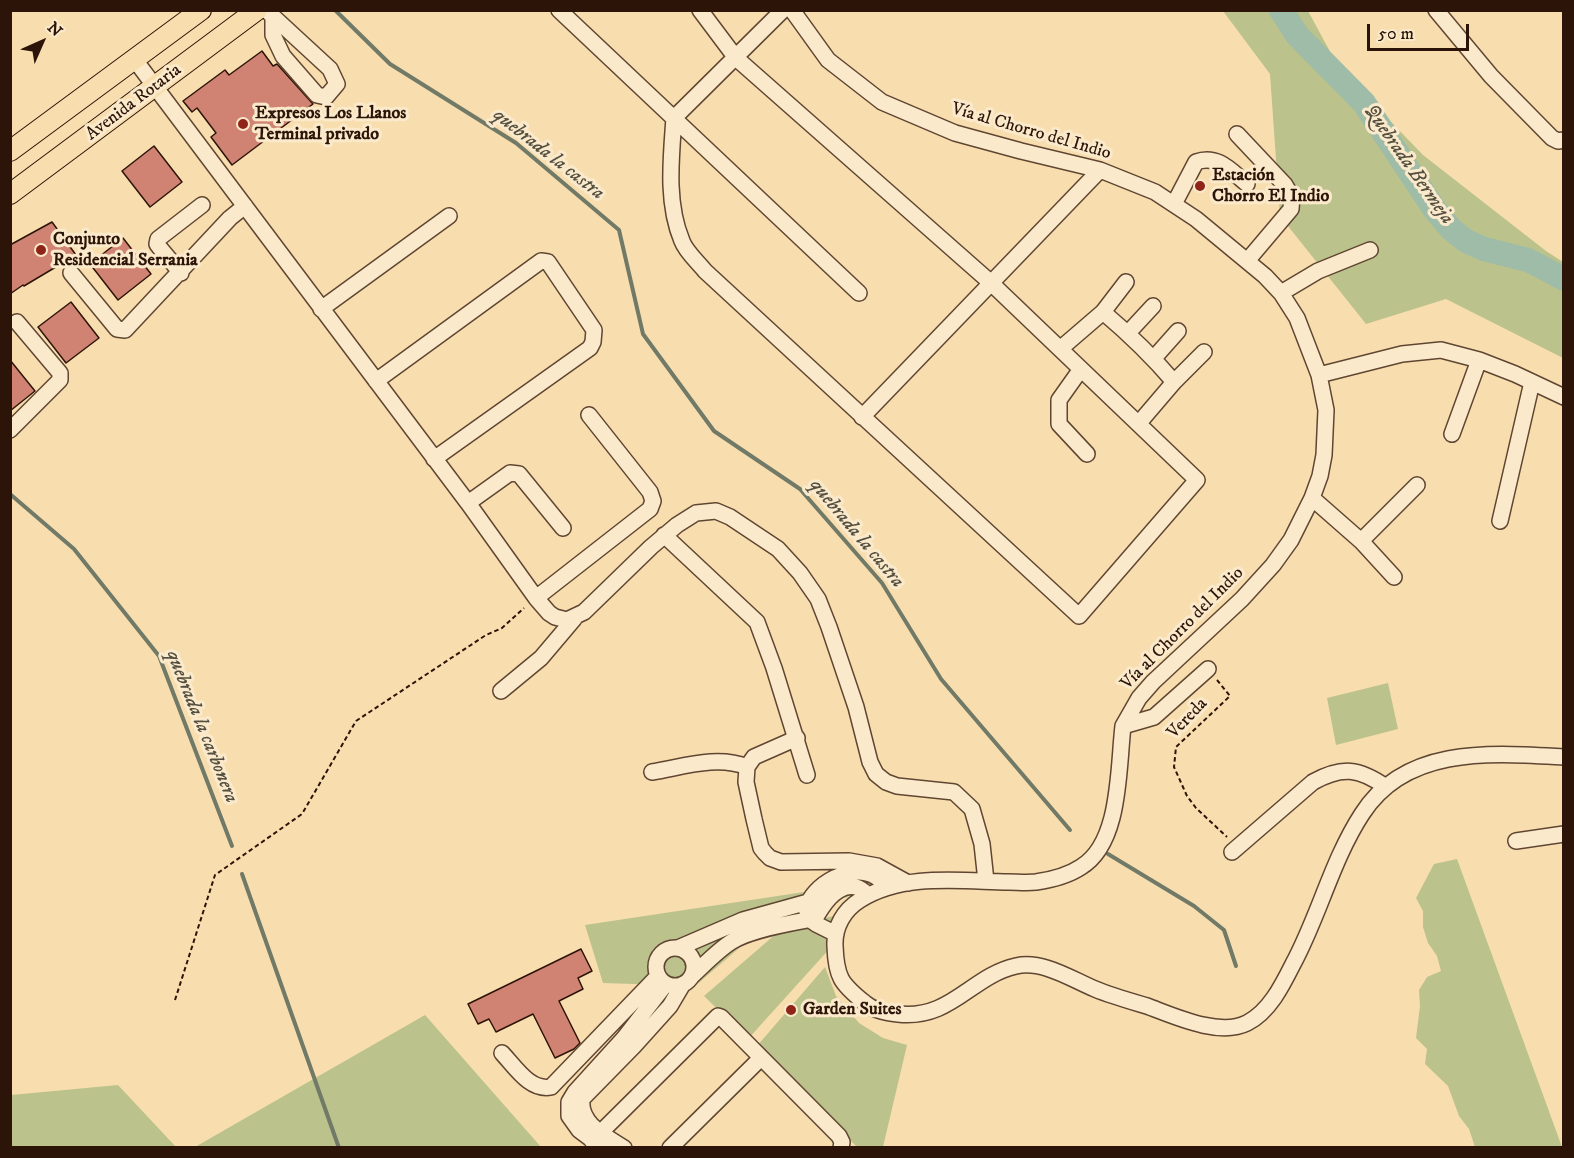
<!DOCTYPE html>
<meta charset="utf-8">
<style>
body{margin:0}
#map{position:relative;width:1574px;height:1158px;overflow:hidden;background:#f8deaf;font-family:"IM FELL DW Pica",serif}
canvas{display:block}
.frame{position:absolute;inset:0;border:12px solid #2d1408;pointer-events:none}
.north{position:absolute;left:12px;top:12px;width:60px;height:60px;-webkit-text-stroke:4px #faeacb;paint-order:stroke;rotate:45deg;font-size:16px;font-weight:700;line-height:24px;text-align:center;color:#2d1408}
.north::after{content:'';display:block;margin:auto;width:21px;height:27px;background:#2d1408;clip-path:polygon(50% 0,100% 100%,50% 72%,0 100%)}
.scale{position:absolute;left:1367px;top:24px;width:102px;height:27px;box-sizing:border-box;border:3px solid #2d1408;border-top:0;padding-left:8px;font-size:18px;line-height:21px;white-space:nowrap;color:#2d1408;-webkit-text-stroke:4px #faeacb;paint-order:stroke}
</style>
<div id="map">
<canvas width="1574" height="1158"></canvas>
<div class="frame"></div>
<div class="north">N</div>
<div class="scale">50 m</div>
</div>
<script>
const ctx = document.querySelector('canvas').getContext('2d');
ctx.lineJoin = 'round';
function paint(path, color) { ctx.fillStyle = color; ctx.fill(path, 'evenodd'); }
function stroke(path, color, width, dash) { ctx.strokeStyle = color; ctx.lineWidth = width; ctx.lineCap = dash ? 'butt' : 'round'; ctx.setLineDash(dash || []); ctx.stroke(path); }
function write(font, color, halo, rows, align = 'center') {
  ctx.font = font + ' "IM FELL DW Pica",serif'; ctx.lineWidth = 6; ctx.setLineDash([]); ctx.textBaseline = 'middle'; ctx.strokeStyle = halo; ctx.fillStyle = color; for (const [text, x, y, turn = 0] of rows) {
    ctx.save(); ctx.translate(x, y); ctx.rotate((+turn || 0) * Math.PI / 180); ctx.textAlign = isNaN(turn) ? turn : align; if (halo) ctx.strokeText(text, 0, 0); ctx.fillText(text, 0, 0); ctx.restore();
  }
}
paint(new Path2D(`
 M1223,11H1308L1339,68L1423,155L1546,251L1563,262V358L1446,299L1366,324L1280,216L1270,74Z
 M1388,683L1398,729L1336,745L1327,698Z
 M1457,859L1562,1147H1475L1469,1129L1459,1116L1448,1086L1425,1064L1427,1049L1416,1038L1420,1006L1419,990L1427,977L1441,971L1437,956L1428,943L1423,927V911L1416,898L1434,864Z
 M857,884L848,897L780,913L695,986L603,983L585,925Z
 M839,915L832,946L748,1039L704,996L785,926Z
 M825,967L836,996L859,1023L883,1038L907,1045L883,1147H857L757,1046Z
 M425,1015L541,1147H195Z
 M118,1085L176,1147H11V1095Z`), '#bbc28c');
stroke(new Path2D(`
 M335,10L390,64L516,143L619,230L643,334L714,431L800,489L882,583L941,679L1070,830
 M10,494L74,549L159,656L232,846
 M1108,854L1194,906L1224,930L1236,966
 M242,874L339,1148`), '#717967', 4);
stroke(new Path2D(`
 M1281,10L1297,35L1364,103L1435,210L1451,229L1466,241L1484,249L1528,260L1564,279`), '#9ebca7', 24);
const building = new Path2D(`
 M262,51L273,66L277,64L313,104L232,165L211,137L216,133L197,108L192,112L183,101L225,70L229,75Z
 M154,146L182,182L150,207L122,171Z
 M52,222L76,255L24,286L23,285L10,294V245Z
 M123,238L151,274L118,300L90,264Z
 M71,302L99,338L66,363L38,327Z
 M10,360L35,391L10,411Z
 M581,949L592,971L578,978L583,989L559,1001L580,1043L574,1049L555,1058L533,1014L496,1032L489,1019L478,1024L468,1004Z`);
paint(building, '#d08372');
stroke(building, '#2d1408', 1.5);
const minor = new Path2D(`
 M266,10L330,69L337,84L326,97L317,95L283,56L273,35V19
 M559,10L859,293
 M700,10L736,58L990,282L1197,480L1079,616L705,271C698,262 686,252 682,241C666,203 671,159 674,118L783,10
 M792,10L828,60L882,102L955,133L1021,151L1100,170L1155,192L1196,219L1265,276L1281,293L1297,318L1319,375L1326,410L1324,455L1320,476L1312,498L1291,540L1273,565L1242,599L1153,682L1139,698L1123,726C1118,768 1121,843 1081,867C1069,875 1050,880 1036,882C1027,883 1017,882 1008,882C959,881 903,873 860,900C844,910 834,927 835,946C836,977 841,984 865,1003C874,1011 886,1013 898,1014C951,1020 971,976 1016,966C1043,960 1071,979 1095,989C1112,996 1130,1001 1147,1006C1174,1016 1219,1037 1247,1023C1269,1012 1282,986 1293,964C1319,916 1332,860 1362,814C1406,745 1493,753 1564,757
 M1436,10L1491,76L1552,138L1558,141L1564,140
 M135,60L468,503L536,598L549,613L555,617L567,620L584,612L651,547L677,525L696,513L716,511L730,517L778,549L800,573L818,599L829,627L856,707L870,762L876,774L886,782L897,786L954,792L972,809L982,844L986,881
 M1237,134L1285,185L1292,197L1291,209L1247,261
 M1174,204L1196,162C1218,154 1231,171 1247,184
 M71,273L117,329L125,330L230,218L245,206
 M181,273L160,248L157,244L158,239L202,205
 M1281,293L1318,271L1370,250
 M321,309L449,216
 M1103,312L1126,282
 M1128,333L1153,306
 M1060,349L1103,312C1129,334 1152,356 1174,382L1139,423
 M1154,358L1178,331
 M1081,369L1059,400V424L1087,454
 M1319,375L1402,354L1441,350L1479,360L1515,374L1564,397
 M376,381L541,261L548,262L594,330L593,342L590,348L434,459
 M1174,382L1204,352
 M862,417L1100,170
 M10,430L60,380V373L17,322
 M1452,434L1479,360
 M1312,498L1361,541L1394,577
 M468,503L510,473L519,474L563,528
 M1500,521L1532,382
 M664,535L757,622L774,668L807,775
 M1361,541L1417,485
 M536,598L650,509L653,501L650,492L589,415
 M501,691L541,658L574,619
 M1123,726L1154,717L1208,669
 M797,738L754,757L747,767L746,782L754,819L761,848L765,853L770,858L781,862L849,861L877,866L908,883
 M652,772C683,767 717,755 747,767
 M1516,841L1564,834
 M1232,852L1313,782C1342,766 1359,768 1386,787
 M813,922C821,908 836,882 856,887C860,888 865,892 868,895
 M836,934L816,924L806,909C812,884 852,862 876,877C880,879 883,884 886,887
 M678,948L743,920L808,902
 M656 967a19 19 0 1 1 38 0a19 19 0 1 1-38 0Z
 M692,976C704,965 717,951 731,942C749,930 790,923 812,919
 M502,1053C516,1068 530,1091 551,1087L658,976
 M592,1141L718,1016L721,1017L839,1136L842,1142L841,1148
 M603,1148L579,1130L569,1116V1102L575,1092L624,1038L666,984
 M624,1148C606,1136 579,1124 582,1099L634,1046L670,1006L683,984
 M670,1148L761,1058`);
const major = new Path2D(`
 M10,151L201,10
 M10,194L257,10`);
stroke(minor, '#604632', 18);
stroke(major, '#2d1408', 22);
stroke(new Path2D(`
 M1217,680L1230,696L1176,747L1174,767L1187,796L1196,808L1227,837
 M175,1000L215,875L302,814L356,721L486,635L502,628L524,608`), '#2d1408', 2, [4.5, 3]);
stroke(minor, '#faeacb', 15);
stroke(major, '#f8deaf', 20);
for (const [x, y, r, color] of [
 [243,124,6,"#8f2418"],
 [1200,186,6,"#8f2418"],
 [41,250,6,"#8f2418"],
 [791,1010,6,"#8f2418"]
]) { const dot = new Path2D(); dot.arc(x, y, r, 0, 2 * Math.PI); ctx.fillStyle = color; ctx.fill(dot); stroke(dot, '#faeacb', 2); }
write('18px', '#2d1408', '#faeacb', [
 ["Avenida Rotaria",134,103,-37],
 ["Vía al Chorro del Indio",1031,132,16],
 ["Vía al Chorro del Indio",1183,629,-45],
 ["Vereda",1188,719,-46]
]);
write('bold 18px', '#2d1408', '#faeacb', [
 ["Expresos Los Llanos",255,114],
 ["Terminal privado",255,135],
 ["Estación",1212,176],
 ["Chorro El Indio",1212,197],
 ["Conjunto",53,240],
 ["Residencial Serrania",53,261],
 ["Garden Suites",803,1010]
], 'left');
write('italic 20px', '#554f40', '#faeacb', [
 ["quebrada la castra",548,155,38],
 ["Quebrada Bermeja",1408,165,55],
 ["quebrada la castra",856,534,50],
 ["quebrada la carbonera",201,727,68]
]);
</script>
